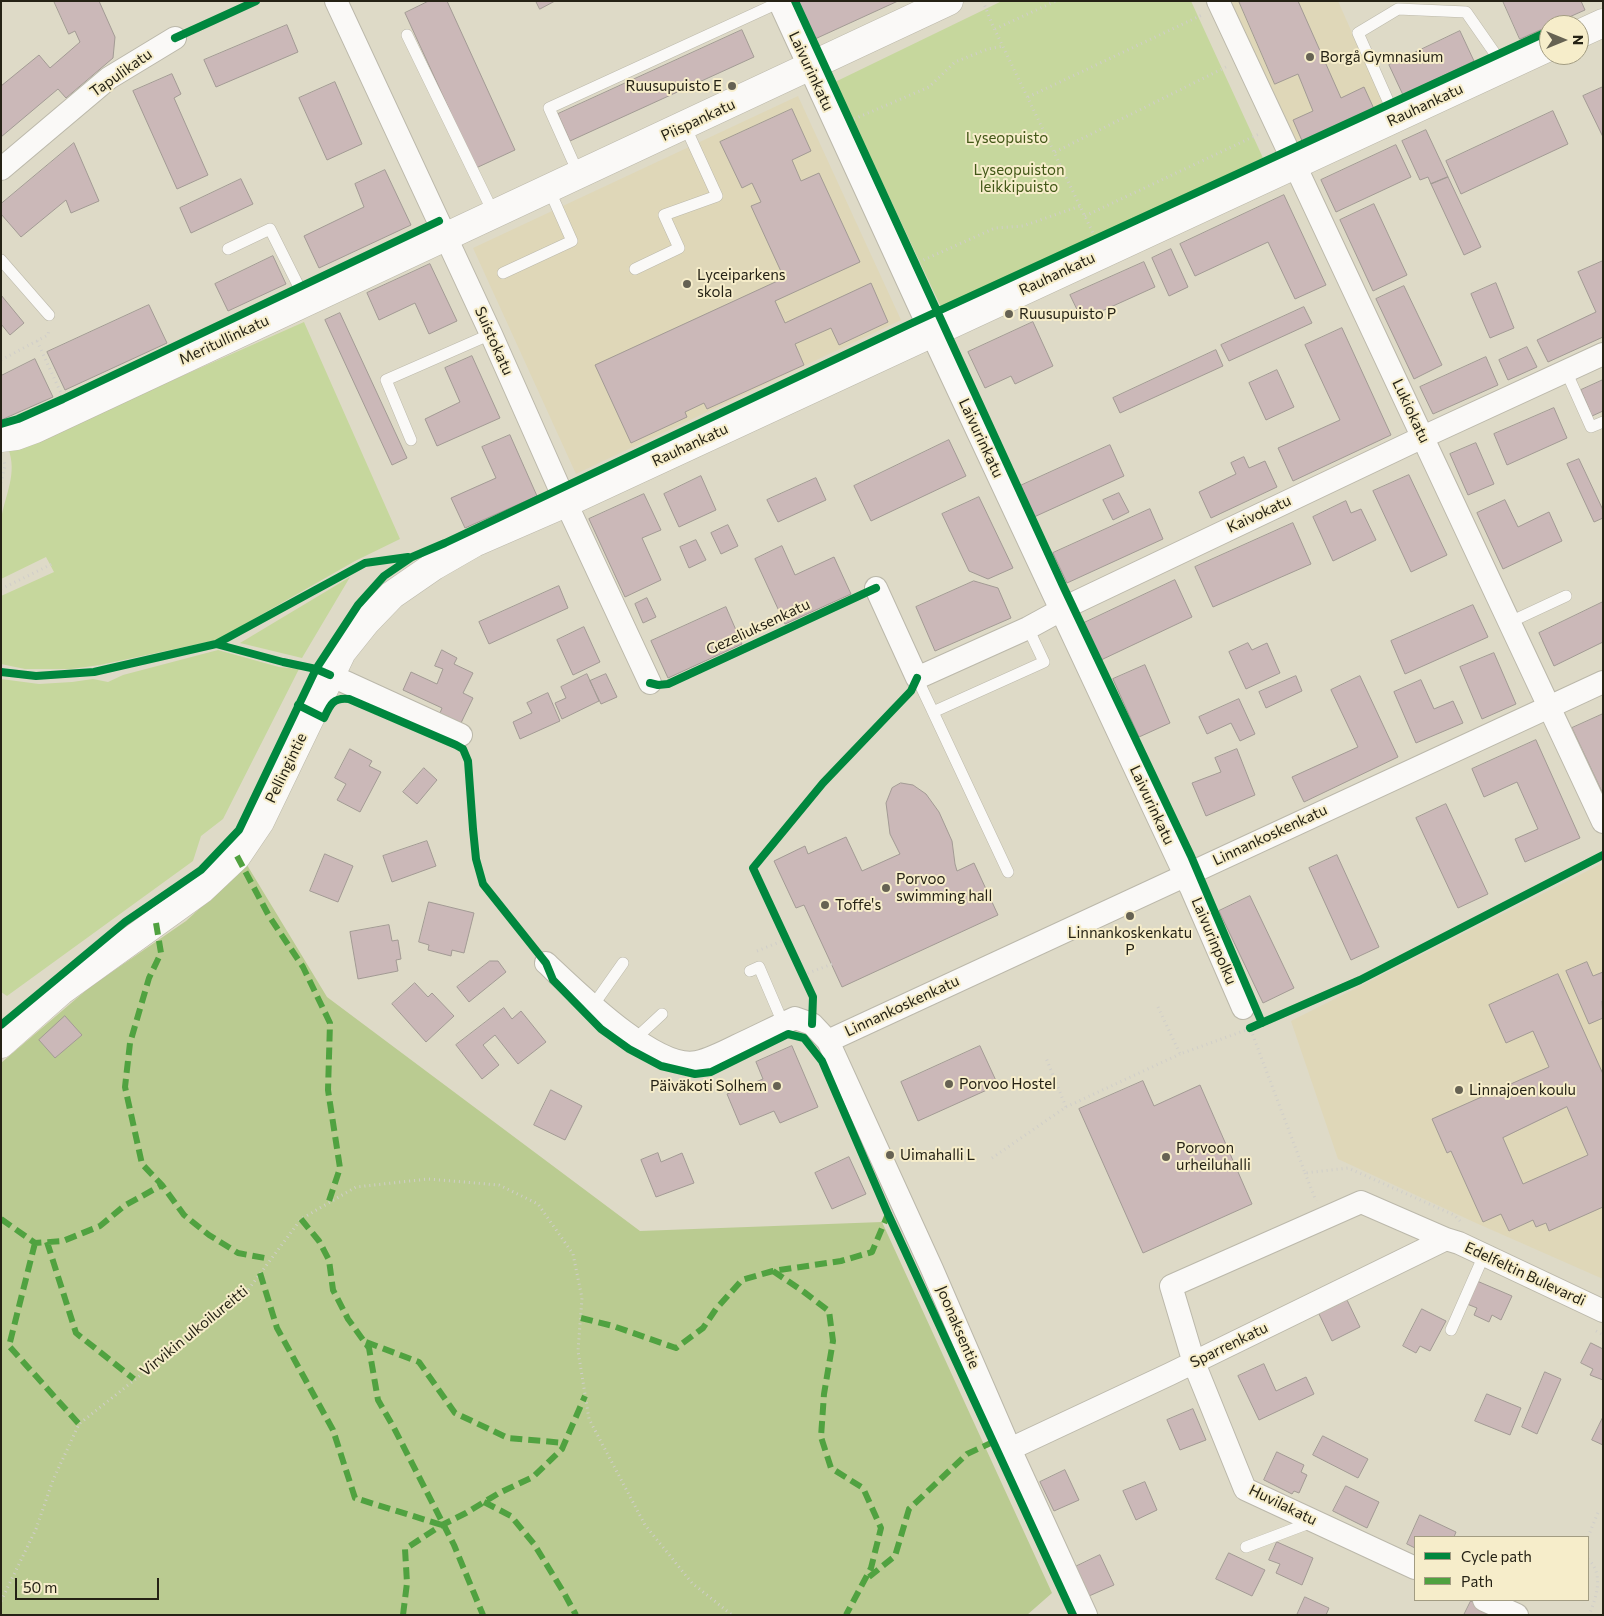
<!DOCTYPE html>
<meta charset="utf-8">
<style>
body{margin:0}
#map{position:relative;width:1604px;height:1616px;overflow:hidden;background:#dedac7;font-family:Commissioner,sans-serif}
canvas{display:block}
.frame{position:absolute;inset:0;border:2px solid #252215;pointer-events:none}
.legend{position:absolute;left:1414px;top:1536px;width:175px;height:65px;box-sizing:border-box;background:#f6edca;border:1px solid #a29c82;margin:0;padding:6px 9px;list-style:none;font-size:15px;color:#252215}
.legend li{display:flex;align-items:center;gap:10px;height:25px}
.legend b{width:25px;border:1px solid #a29c82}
.north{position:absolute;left:1539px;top:15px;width:50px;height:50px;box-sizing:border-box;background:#f6edca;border:1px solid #a29c82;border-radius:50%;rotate:90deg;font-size:14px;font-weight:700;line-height:20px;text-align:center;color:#252215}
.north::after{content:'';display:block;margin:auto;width:18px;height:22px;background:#666253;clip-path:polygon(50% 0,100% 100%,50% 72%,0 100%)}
.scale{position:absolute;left:15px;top:1578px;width:144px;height:22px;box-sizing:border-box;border:2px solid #252215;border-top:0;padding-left:6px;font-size:15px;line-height:18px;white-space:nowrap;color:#252215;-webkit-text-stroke:4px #f6edca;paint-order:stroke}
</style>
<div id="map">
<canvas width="1604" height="1616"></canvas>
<div class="frame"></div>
<ul class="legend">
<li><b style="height:6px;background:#00873e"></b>Cycle path</li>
<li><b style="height:6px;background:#50a240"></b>Path</li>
</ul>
<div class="north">N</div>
<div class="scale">50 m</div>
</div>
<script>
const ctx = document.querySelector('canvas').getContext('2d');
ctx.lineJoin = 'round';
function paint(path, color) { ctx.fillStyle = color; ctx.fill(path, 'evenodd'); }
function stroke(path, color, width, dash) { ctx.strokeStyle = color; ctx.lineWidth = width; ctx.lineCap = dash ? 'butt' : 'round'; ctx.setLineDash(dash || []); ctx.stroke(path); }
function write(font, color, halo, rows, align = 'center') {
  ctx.font = font + ' Commissioner,sans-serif'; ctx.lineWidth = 4; ctx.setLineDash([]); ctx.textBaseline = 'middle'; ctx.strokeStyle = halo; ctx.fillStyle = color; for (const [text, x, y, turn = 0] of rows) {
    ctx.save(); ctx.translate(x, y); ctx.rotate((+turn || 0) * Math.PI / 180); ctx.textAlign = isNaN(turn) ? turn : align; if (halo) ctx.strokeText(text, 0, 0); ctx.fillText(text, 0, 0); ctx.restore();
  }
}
paint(new Path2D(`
 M1230,1H1338L1387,112L1301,150Z
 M798,96L901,320L576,474L473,248Z
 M1603,863V1279L1476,1223L1338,1159L1291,1021Z`), '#dfd7b8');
paint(new Path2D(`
 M1002,1H1191L1263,158L941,307L835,82Z
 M304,322L400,539L355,561L217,640L100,665L71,669H25L1,664V596L54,572L46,557L1,579C1,559 0,539 1,520C5,494 18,474 8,448L49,435Z
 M350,577L302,658L240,643Z
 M218,650L279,667L299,669L223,819L201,836L193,861L7,996L1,992V679L39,684L72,682L93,679L108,682L123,675Z`), '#c6d79d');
paint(new Path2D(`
 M247,865L327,997L640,1231L882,1222L1052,1593L1027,1615H1V1063L90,987L186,921Z`), '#bacb91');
const building = new Path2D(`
 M54,1H99L115,37L113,58L66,98L58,89L1,137V86L39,55L50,68L80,42L75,31L69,34Z
 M429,1H447L515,150L476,168L405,13Z
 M536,1H555L540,9Z
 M797,1H898L815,39Z
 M1239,1H1298L1341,98L1364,87L1375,111L1303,143L1293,120L1313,111L1298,74L1275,84Z
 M1503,1H1581L1585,10L1520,39Z
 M287,25L298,52L216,87L204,60Z
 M742,30L754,57L570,141L558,114Z
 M1460,31L1474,61L1403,95L1389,65Z
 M172,74L181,94L174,98L208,175L177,189L133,91Z
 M335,82L362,144L327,160L299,98Z
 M1603,87V137L1583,96Z
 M792,109L811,151L792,160L801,181L819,173L860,262L775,301L785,323L871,283L888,322L839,345L831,328L795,344L804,365L707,409L704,403L685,412L687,417L631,443L595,365L784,278L751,206L761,202L752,183L742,188L720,142Z
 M1553,111L1568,144L1461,194L1446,161Z
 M1426,130L1448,177L1431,184L1428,177L1420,180L1402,141Z
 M74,143L99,201L71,213L66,200L21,237L1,214V204Z
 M1396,145L1411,177L1336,212L1321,180Z
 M385,170L411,225L319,268L304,236L364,207L355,184Z
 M1448,177L1481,247L1464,255L1431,184Z
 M241,179L253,204L191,233L180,208Z
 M1284,195L1326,285L1295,299L1268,242L1195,276L1180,244Z
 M1374,204L1407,275L1373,291L1340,220Z
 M1171,249L1188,287L1169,296L1152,258Z
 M273,256L286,284L228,311L215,284Z
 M1603,261V337L1548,362L1537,340L1596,312L1578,272Z
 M1144,262L1155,287L1082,320L1070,295Z
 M430,264L457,321L429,334L415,303L379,320L367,293Z
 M1496,283L1514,328L1490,338L1471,294Z
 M1404,286L1442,365L1414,379L1376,299Z
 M1,295L24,323L10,335L1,324Z
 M149,305L167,343L65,390L47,352Z
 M1304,307L1312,323L1229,361L1221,345Z
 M340,313L407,458L392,465L325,320Z
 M1033,322L1053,366L1015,384L1011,376L985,388L968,352Z
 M1342,328L1391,435L1293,481L1278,448L1340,420L1305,345Z
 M1527,347L1537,367L1508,380L1499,360Z
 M1216,350L1223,366L1120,413L1113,398Z
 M472,356L500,418L437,446L425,419L460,402L445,368Z
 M1486,357L1498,385L1433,414L1420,387Z
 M35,359L53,397L1,420V376Z
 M1277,370L1294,407L1266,420L1249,383Z
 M1603,380V411L1592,416L1581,390Z
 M1554,408L1567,438L1507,465L1494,434Z
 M510,435L537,496L465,528L451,498L496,478L482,447Z
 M949,440L966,476L871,521L854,486Z
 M1476,443L1494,484L1468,495L1450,454Z
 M1110,445L1124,476L1034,517L1020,486Z
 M1244,457L1249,468L1265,461L1277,487L1211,518L1199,492L1236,474L1231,463Z
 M1579,459L1603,510V518L1594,522L1567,464Z
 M1409,475L1447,555L1411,572L1373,491Z
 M701,476L716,510L679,527L664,494Z
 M816,478L826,500L778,522L767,500Z
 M1119,493L1129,512L1113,520L1103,500Z
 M644,494L661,530L642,538L661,580L625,597L589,519Z
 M979,497L1013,568L988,579L969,571L942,514Z
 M1505,500L1518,527L1549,512L1562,541L1503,569L1477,513Z
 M1346,501L1351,513L1361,509L1376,540L1333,561L1313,517Z
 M1150,509L1163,539L1067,583L1053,553Z
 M1293,523L1311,564L1213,607L1195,567Z
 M728,525L738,546L721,554L711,533Z
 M696,540L706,560L689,568L680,547Z
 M782,546L795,575L834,557L851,594L785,624L755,559Z
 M1175,580L1192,617L1101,660L1084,623Z
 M974,581L998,588L1011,618L935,651L916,607Z
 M559,586L568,608L489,644L479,622Z
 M647,598L656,617L643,623L635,604Z
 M1603,602V642L1554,666L1539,633Z
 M1473,605L1488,637L1405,674L1391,641Z
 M726,607L742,644L668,678L651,641Z
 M584,627L600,662L573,675L557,640Z
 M1248,643L1252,650L1267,643L1280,673L1246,689L1229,652Z
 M442,650L457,658L454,664L473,673L463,693L473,698L461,723L440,713L442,708L403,690L411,672L437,684L443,669L435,666Z
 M1494,653L1516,704L1482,719L1460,667Z
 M1145,665L1170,723L1139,737L1113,679Z
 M587,674L599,701L562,719L555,703L566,698L561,687Z
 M606,674L617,697L601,704L590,681Z
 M1296,676L1302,691L1266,708L1259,692Z
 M1360,676L1398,757L1304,802L1292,777L1358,747L1331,690Z
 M1421,680L1434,709L1453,701L1463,723L1416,743L1394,692Z
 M548,693L560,721L520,739L513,722L532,713L527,703Z
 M1239,699L1255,734L1240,741L1231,723L1207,734L1199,717Z
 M1603,714V794L1572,728Z
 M1536,740L1580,838L1525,862L1515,839L1538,829L1517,782L1484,797L1472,769Z
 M350,749L372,761L369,766L381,772L360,812L337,800L346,784L335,778Z
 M1237,749L1255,795L1206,816L1192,783L1221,772L1215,758Z
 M424,768L437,780L417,804L403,792Z
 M901,783L913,785L926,794L939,812L952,841L955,864L957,871L974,863L998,915L842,987L804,905L796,908L774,861L805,846L808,854L846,837L862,871L900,854L890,834L886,803L892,788Z
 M1446,804L1488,894L1458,908L1416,818Z
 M427,841L436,866L392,882L383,856Z
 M325,854L353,866L338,902L310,891Z
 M1337,855L1379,947L1351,960L1309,868Z
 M1250,896L1294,988L1263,1003L1219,911Z
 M429,902L474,913L464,953L452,950L451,956L428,950L429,945L419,942Z
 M389,925L392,941L398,940L401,959L396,960L398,971L358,979L350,932Z
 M490,961H498L506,972L469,1002L457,987Z
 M1587,962L1593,976L1603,972V1000L1602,1001L1603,1018L1589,1024L1566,971Z
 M1558,974L1603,1074V1207L1549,1231L1546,1223L1536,1227L1533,1220L1509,1231L1501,1214L1483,1222L1451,1151L1447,1153L1432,1119L1549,1067L1533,1031L1506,1043L1489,1005ZM1567,1107L1588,1155L1523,1184L1503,1138Z
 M415,983L428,997L432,993L454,1016L426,1042L392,1004Z
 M504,1008L512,1019L521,1011L546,1042L518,1064L495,1035L483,1045L499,1065L482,1079L456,1045Z
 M65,1016L82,1035L55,1058L39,1040Z
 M792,1046L818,1107L780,1123L774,1111L740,1125L727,1094L763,1079L756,1062Z
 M980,1046L998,1085L918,1121L901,1082Z
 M1143,1081L1154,1106L1200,1085L1252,1204L1143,1253L1079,1109Z
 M551,1090L582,1106L565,1140L534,1125Z
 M658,1153L661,1162L682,1153L694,1183L656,1197L641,1160Z
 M849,1157L866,1194L832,1209L815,1173Z
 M1477,1281L1512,1296L1501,1320L1492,1315L1489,1322L1474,1315L1477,1308L1467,1304Z
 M1347,1300L1360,1327L1332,1341L1319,1314Z
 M1422,1309L1446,1321L1430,1351L1420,1346L1416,1353L1403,1346Z
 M1591,1343L1603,1349V1380L1590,1375L1593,1369L1581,1363Z
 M1264,1364L1276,1391L1306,1377L1314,1394L1259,1420L1238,1376Z
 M1545,1372L1561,1379L1537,1434L1522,1427Z
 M1487,1394L1521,1408L1510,1435L1475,1421Z
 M1193,1409L1206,1440L1180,1450L1167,1420Z
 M1603,1417V1445L1592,1440Z
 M1323,1436L1368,1459L1358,1478L1313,1455Z
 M1277,1452L1304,1465L1301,1472L1307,1475L1299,1493L1294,1491L1292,1494L1264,1480Z
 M1065,1470L1079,1500L1054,1511L1040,1482Z
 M1145,1482L1157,1510L1136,1520L1123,1491Z
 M1346,1486L1379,1502L1367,1528L1333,1511Z
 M1420,1515L1456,1532L1454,1537H1415V1548L1407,1544Z
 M1277,1542L1313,1558L1302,1585L1276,1573L1280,1564L1269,1560Z
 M1229,1553L1265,1570L1252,1596L1216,1579Z
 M1100,1555L1114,1585L1089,1596L1075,1567Z
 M1305,1597L1329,1608L1326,1615H1297Z
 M1471,1601L1501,1615H1464Z`);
paint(building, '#cbb8b8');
stroke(building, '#a29a94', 1);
const service = new Path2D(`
 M407,35L494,214
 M1396,119L1358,33L1398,9L1466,12L1505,68
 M579,175L549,108L780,2
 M228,249L270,229L306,301
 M1,260L49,315
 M635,269L679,248L664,215L717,196L685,126
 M503,273L572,241L549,189
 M1566,371L1591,427L1603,422
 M411,440L386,380L491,334
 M1508,623L1566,596
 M917,678L933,712L1044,662L1028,628
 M933,712L1008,872
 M750,971L759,967L783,1023
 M592,1007L623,963
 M635,1039L662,1014
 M1451,1330L1484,1255
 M1246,1547L1312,1522`);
const minor = new Path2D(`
 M336,1L491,334L566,503L650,683
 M779,1L924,317L1191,888L1243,1008
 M1218,1L1603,822
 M1,169L109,78L175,38
 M876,588L917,678L1028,628L1072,604L1423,437L1603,354
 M330,675L461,735
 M546,963C575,990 656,1071 697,1062C710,1059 724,1052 736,1046C756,1037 775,1027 795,1018L812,1024L828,1041L932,1269L1010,1449L1086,1615
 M828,1041L1603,682
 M1010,1449L1170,1374L1446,1239
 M1415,1568L1245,1489L1194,1363L1171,1286L1361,1202L1446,1239L1459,1243L1603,1311
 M1484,1600L1517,1615`);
const tertiary = new Path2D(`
 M1579,34L1603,23
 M1,438L16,436L35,429C339,286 645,144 949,1
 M1,1044L61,991L201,890L237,856L260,822L342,652L366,622L392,595L434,566L474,543L566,503L1549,47`);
stroke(service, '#bbb8aa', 12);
stroke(minor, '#bbb8aa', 24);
stroke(tertiary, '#bbb8aa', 29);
stroke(new Path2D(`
 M983,1L992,24L1094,235
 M995,29L1056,1
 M1028,97L1202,15
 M854,119L929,87L955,62L988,49L1004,46
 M1055,152L1226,67
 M1085,216L1259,134
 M919,262L995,228L1023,226L1080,206
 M37,341L61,393
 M1,360L48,335L49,329
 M1,483L5,466L4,461
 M1,589L54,563
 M757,951L787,939
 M803,975L832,964
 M1158,1007L1180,1054L1249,1029
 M1249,1025L1305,1173L1348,1168L1454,1215L1460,1221
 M1066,1107L1180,1054
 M992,1158L1066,1107L1046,1058
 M1305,1173L1316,1201
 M1596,1331L1603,1335
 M1588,1537L1599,1510
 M1588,1559C1604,1574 1597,1596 1589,1615
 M1,1601L36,1529L53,1480L79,1424L248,1290L301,1219L356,1187L428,1179L499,1185L538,1204L573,1254L582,1298L578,1351L589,1419L645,1525L692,1583L732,1615`), '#d0cec9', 3, [1, 4]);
stroke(service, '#faf9f7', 11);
stroke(minor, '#faf9f7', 22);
stroke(tertiary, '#faf9f7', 28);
stroke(new Path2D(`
 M237,856L269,916L303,967L330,1023L328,1090L340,1168L328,1204
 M156,923L161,953L149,978L130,1043L125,1087L142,1164L162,1185L184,1215L209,1235L238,1253L270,1259
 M1,1219L35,1243L63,1241L100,1226L124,1206L162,1185
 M301,1219L319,1241L329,1260L333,1290L348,1319L369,1348L378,1400L394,1428L454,1545L483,1615
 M47,1242L76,1333L134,1379
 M35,1243L9,1346L79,1424
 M773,1271L804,1292L829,1311L833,1341L824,1394L821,1437L831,1468L863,1488L881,1528L871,1568L846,1615
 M260,1273L277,1328L333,1430L355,1498L442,1525
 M581,1318L613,1326L676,1348L703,1328L716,1309L742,1280L773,1271L841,1261L872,1252L888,1214
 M366,1342L419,1362L455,1413L508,1438L565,1443
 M484,1502L511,1516L534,1544L564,1593L576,1615
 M869,1577L895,1556L909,1509L967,1454L993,1442
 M403,1615L407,1583L405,1549L442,1525L466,1513L499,1493L533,1477L562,1449L585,1396`), '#50a240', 6, [12, 6]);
stroke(new Path2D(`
 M795,1L1064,588L1191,856L1262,1023
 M175,38L256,1
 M1,424L18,419L63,399L439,221
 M216,644L365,563L408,557
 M1,672L36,676L94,672L216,644L283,662L316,669L330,675
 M650,683L658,685L668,684L876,588
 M298,705L324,718C330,705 333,697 349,699L456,745L463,749L468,761L473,829L476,859L483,884L546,963L553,980L601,1029L629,1049L661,1066L695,1074L711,1072L788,1034L804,1038L822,1061L888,1214L1073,1615
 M812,1024L813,997L753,868L823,783L911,691L917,678
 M1,1025L125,922L201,870L239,830L316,669L358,605L384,576L412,557L445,543L910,324L1549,31
 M1250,1028L1360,980L1603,855`), '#00873e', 8);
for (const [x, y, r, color] of [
 [1310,57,5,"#666253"],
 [732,86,5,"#666253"],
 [687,284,5,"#666253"],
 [1009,314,5,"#666253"],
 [886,888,5,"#666253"],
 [825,905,5,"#666253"],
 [1130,916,5,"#666253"],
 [949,1084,5,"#666253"],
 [777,1086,5,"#666253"],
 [1459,1090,5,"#666253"],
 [890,1155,5,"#666253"],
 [1166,1157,5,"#666253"]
]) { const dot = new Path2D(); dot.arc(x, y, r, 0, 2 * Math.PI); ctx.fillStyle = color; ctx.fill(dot); stroke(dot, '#f6edca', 2); }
write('15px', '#252215', '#f6edca', [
 ["Borgå Gymnasium",1320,57],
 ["Ruusupuisto E",722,86,"right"],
 ["Lyceiparkens",697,275],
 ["skola",697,292],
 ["Ruusupuisto P",1019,314],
 ["Porvoo",896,879],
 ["swimming hall",896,896],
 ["Toffe's",835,905],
 ["Linnankoskenkatu",1130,933,"center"],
 ["P",1130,950,"center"],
 ["Porvoo Hostel",959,1084],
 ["Päiväkoti Solhem",767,1086,"right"],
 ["Linnajoen koulu",1469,1090],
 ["Porvoon",1176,1148],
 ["urheiluhalli",1176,1165],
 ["Uimahalli L",900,1155]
], 'left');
write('15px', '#252215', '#f6edca', [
 ["Laivurinkatu",811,71,65],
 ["Tapulikatu",121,73,-35],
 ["Rauhankatu",1425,105,-25],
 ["Piispankatu",698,120,-25],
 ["Rauhankatu",1057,274,-25],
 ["Meritullinkatu",224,340,-25],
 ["Suistokatu",494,341,66],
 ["Lukiokatu",1411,411,65],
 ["Laivurinkatu",981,438,65],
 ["Rauhankatu",690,445,-25],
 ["Kaivokatu",1259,514,-25],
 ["Gezeliuksenkatu",758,627,-25],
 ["Pellingintie",286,768,-64],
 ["Laivurinkatu",1152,805,65],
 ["Linnankoskenkatu",1270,835,-25],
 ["Laivurinpolku",1214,941,67],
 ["Linnankoskenkatu",902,1006,-25],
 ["Edelfeltin Bulevardi",1525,1274,25],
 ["Joonaksentie",958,1327,67],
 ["Virvikin ulkoilureitti",194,1331,-39],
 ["Sparrenkatu",1229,1345,-26],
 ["Huvilakatu",1283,1505,26]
]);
write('15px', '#425717', '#f6edca', [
 ["Lyseopuisto",1007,138],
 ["Lyseopuiston",1019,170],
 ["leikkipuisto",1019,187]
]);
</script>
